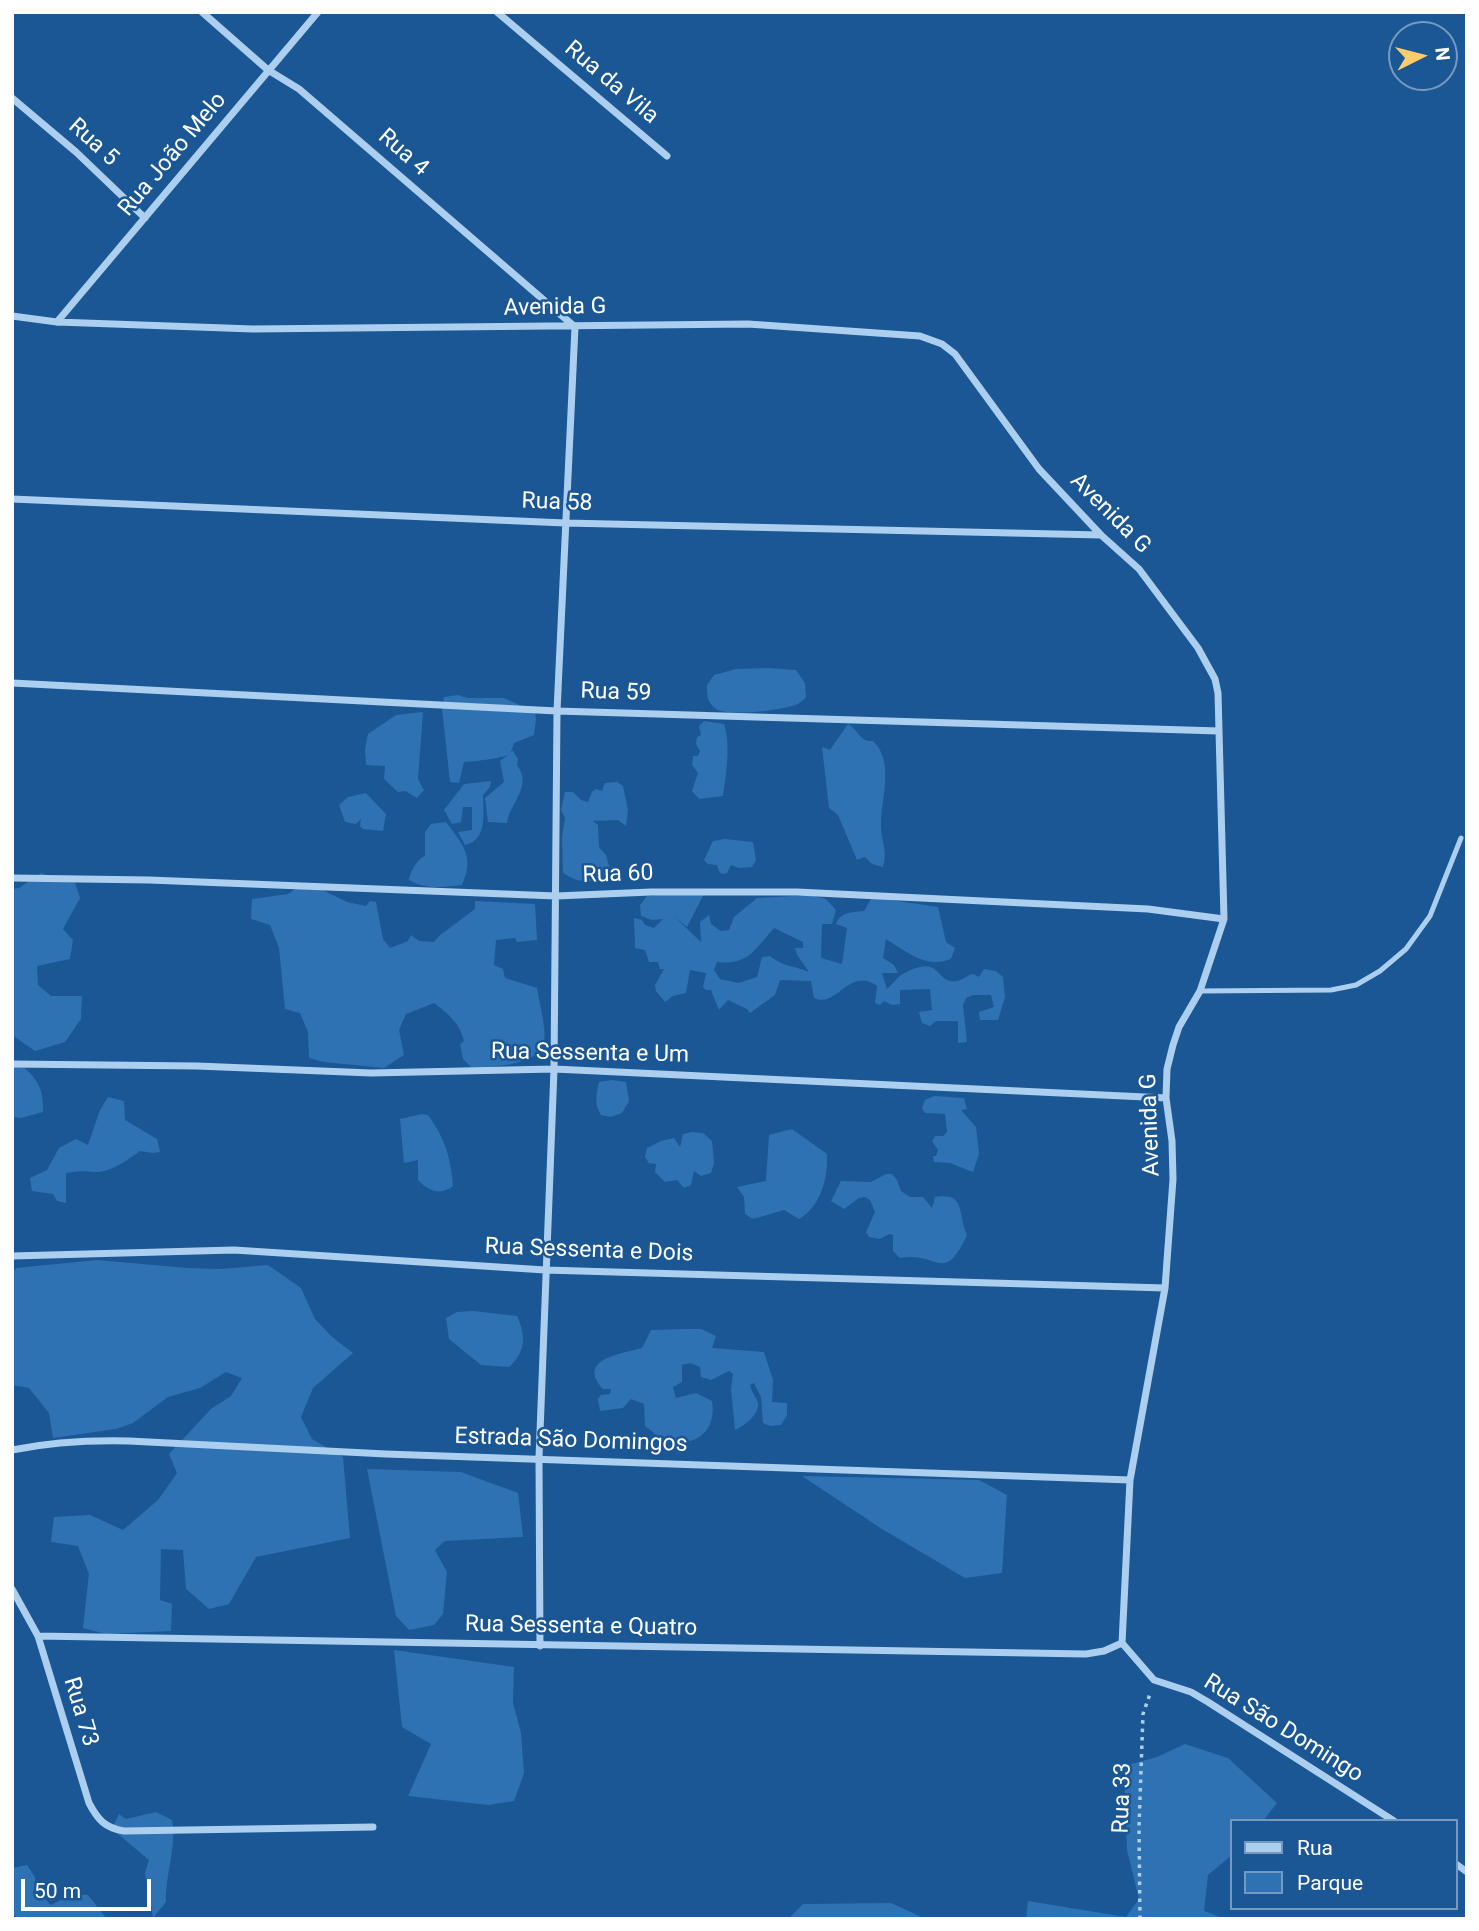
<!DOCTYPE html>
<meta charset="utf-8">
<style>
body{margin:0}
#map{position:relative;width:1479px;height:1931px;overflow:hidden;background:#1a5794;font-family:Roboto,sans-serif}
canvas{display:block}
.frame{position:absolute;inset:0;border:14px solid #fff;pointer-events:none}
.legend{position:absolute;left:1230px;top:1819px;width:228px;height:91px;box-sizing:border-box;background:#1a5794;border:2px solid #769abf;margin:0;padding:9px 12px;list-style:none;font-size:21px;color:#fff}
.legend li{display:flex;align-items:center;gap:14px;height:35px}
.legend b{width:35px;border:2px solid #769abf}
.north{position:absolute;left:1388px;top:21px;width:70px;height:70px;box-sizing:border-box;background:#1a5794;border:2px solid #769abf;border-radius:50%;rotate:84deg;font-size:19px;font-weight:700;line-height:28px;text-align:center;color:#fff}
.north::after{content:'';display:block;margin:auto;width:24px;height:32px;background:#ffcc6b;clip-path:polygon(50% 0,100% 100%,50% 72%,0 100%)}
.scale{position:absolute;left:21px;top:1879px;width:130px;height:32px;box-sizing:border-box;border:4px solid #fff;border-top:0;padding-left:9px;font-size:21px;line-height:24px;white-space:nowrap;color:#fff;-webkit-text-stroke:5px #1a5794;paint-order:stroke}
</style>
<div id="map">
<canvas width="1479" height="1931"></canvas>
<div class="frame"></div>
<ul class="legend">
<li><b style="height:9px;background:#accff0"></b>Rua</li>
<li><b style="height:19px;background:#2e72b3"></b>Parque</li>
</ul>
<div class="north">N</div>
<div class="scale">50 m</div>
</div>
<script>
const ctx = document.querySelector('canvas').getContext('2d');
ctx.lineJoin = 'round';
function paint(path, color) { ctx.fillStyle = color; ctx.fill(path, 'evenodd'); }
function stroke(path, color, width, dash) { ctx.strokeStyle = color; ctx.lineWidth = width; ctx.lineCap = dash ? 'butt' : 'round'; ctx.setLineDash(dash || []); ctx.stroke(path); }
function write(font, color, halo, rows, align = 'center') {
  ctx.font = font + ' Roboto,sans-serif'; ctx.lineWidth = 5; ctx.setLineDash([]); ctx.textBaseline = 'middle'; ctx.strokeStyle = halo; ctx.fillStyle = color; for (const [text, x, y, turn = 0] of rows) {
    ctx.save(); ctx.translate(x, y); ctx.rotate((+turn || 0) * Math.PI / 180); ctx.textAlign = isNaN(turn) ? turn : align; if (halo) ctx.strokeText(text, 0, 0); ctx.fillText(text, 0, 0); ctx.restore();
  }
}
paint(new Path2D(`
 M768,668L796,670L805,683L806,697C806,698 799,703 798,704C784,710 729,717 716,709C707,703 707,694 707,685L714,675L736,669Z
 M458,695L467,698H504L535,712L536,719L534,735L514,743L511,752L513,751L518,759L517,765C533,787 510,802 507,823L488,822L485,798L504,782L500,761L508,755C501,758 473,762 464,762L459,783L450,782L442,708L444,697Z
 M423,712L418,779L424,790L417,798L405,791L398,792L384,779L385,766L366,765L365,749L368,734L396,715Z
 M704,721L724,724C731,746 726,774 723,796L699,799L692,791L698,773L692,765L693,756H698L700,751L696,744L697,737L701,735L699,726Z
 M848,724C859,730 859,742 873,741C895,762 881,798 881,825C881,841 888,850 883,867L872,864L865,857L857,860L838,815L829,808L822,747L830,750Z
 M491,781L490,787L483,795C483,813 488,840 465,845L458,832L472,830V807H463L461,822L452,824L444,810L464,784Z
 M617,782L623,786L628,810L626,826L618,820L593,821L598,825L599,847L606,855L612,876C593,882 581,885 563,873L562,837L565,818L561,810L565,792H573L581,800L588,802L592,792L596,789L602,791L605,783Z
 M366,793L386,814L383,831L363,829L360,826L361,819L356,824L345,822L339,805L348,797Z
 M446,822C463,845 475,856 462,885C444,887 425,890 409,880C410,872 418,858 425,856V832L431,824Z
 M725,839L753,842L756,860L752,867L739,868L731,865L727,873L723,874L720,873L717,865L708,864L704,860L713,841Z
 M41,873L75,883L80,898L63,929L73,940L70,959L37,966L38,985L51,996H82L81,1019L65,1042L35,1051L12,1035V889L19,888Z
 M306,882L347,902L366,906L370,901L376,902L383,939L390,948L408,941L411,935L419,941L434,942L439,936L475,909V901L535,904L537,940L517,942L515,938L496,940L494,965L503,969L505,978L537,988C539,1001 547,1031 544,1043C538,1066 491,1067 471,1067L463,1059L460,1044L464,1041C460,1023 448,1014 434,1003L406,1014L399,1030L404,1055L384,1068L324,1062L309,1058L308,1032L300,1013L285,1009L279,948L270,925L251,919L252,899L288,894Z
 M705,892L687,927L674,916L701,942L700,922L709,915L711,924L721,931L729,930L734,917L757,898L811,895L826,899L836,910L832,924H822L821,958L842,964L847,928L836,924C841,911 851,913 864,911L871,899L878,898L938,907L946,942L955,948L951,959C926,969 907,952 886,939L883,958L894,965L898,973H882L887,989C892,985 897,977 903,974C943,952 934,985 957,981C963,980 967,975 973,974L979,977L984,969L996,971L1003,977L1005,997L998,1020H980L979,1012L994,1007L991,995H973L966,998L963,1005L967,1042L958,1043V1021H936L930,1026L922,1023L919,1012L932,1010L930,989L900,990V1004L892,1005L884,1001L880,1005L875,1003L877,986C849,966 837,1009 814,998L811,981L780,980L775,995L750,1013L747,1009L728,1000L719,1010L711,990H706L703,987L706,973L690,970L686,993L673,996L665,1002L656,991L655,985L664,969H660L658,962H649L645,950L635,948L634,918L642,920L645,925L654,928L663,919L652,920L641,916L640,905L647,896ZM774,928L803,942V948H795L797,955L809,972C793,965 785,968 770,956L762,957L757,977L738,983L720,979L714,970L717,962C748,966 755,949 774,928Z
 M12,1066L24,1067C40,1083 43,1089 43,1112L21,1118L12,1117Z
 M612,1080L626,1082L629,1101L622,1113L611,1117L601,1115C594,1104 596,1094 599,1082Z
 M934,1096L964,1098L967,1109L961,1110L976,1127L979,1154L973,1172L950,1163L934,1162L933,1156H936L938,1150L932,1141L935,1136H943L947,1132L945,1114L925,1113L922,1108L925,1100Z
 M108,1097L124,1101L125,1120L157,1139L160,1152L153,1153L140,1151C127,1160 111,1173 94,1172C83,1171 78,1171 66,1173V1203L57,1201L53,1194L32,1191L30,1178L47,1170L59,1148L76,1139L88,1145L100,1110Z
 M422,1114L428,1115C444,1137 451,1157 453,1186C441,1196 428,1191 418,1180V1160L404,1163L400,1119Z
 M792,1129L827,1154C828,1179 821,1206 799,1219L784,1210L753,1219L745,1214L744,1197L737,1187L766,1181L769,1135Z
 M692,1132L703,1133L712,1141L714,1163L711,1173L701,1176L694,1171L691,1185L684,1188L677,1180L665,1182L655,1172L656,1164L649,1163L645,1157L647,1148L661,1141L674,1138L680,1147L683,1134Z
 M886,1174H892L897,1180L901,1191L910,1197H923L932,1208L935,1197C966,1192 957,1212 967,1235C943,1286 939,1251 900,1258L893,1251V1235L889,1234L880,1239L869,1237L866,1232L875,1212L870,1200L865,1197L859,1198L844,1209L831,1201L841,1181L871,1182Z
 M97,1260L187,1268L221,1269L268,1265L301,1288L315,1319L331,1336L353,1353L313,1388L301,1417L312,1439L343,1457L350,1538L256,1557L229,1604L209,1609L186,1589L183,1550L161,1549L160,1600L172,1604L171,1631L106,1634L83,1628L89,1574L78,1546L51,1542L54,1517L90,1515L123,1530L158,1500L177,1473L169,1454L211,1409L231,1396L242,1378L226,1372L200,1388L168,1397L133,1423L116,1429L53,1438L49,1413L29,1388L12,1385V1274L16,1268Z
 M473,1311L517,1316C526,1335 526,1352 509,1367L481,1365L449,1339L446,1318L457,1312Z
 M685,1329H701L716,1336L712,1348L764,1352L773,1380L772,1402L787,1403V1415L781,1425L770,1426L763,1423L761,1397L754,1383L750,1385C751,1391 756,1397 758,1403C760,1414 744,1426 735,1430L731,1389L733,1374L729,1371L711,1380L701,1377L700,1367L690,1363L682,1365V1382L673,1387L676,1398L696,1393L712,1401C717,1434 693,1449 663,1439C656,1437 652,1430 645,1426L644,1404L631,1399L623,1408L600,1411L598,1399L601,1395L610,1394L611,1389H603C576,1359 621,1354 642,1348L651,1330Z
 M367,1469L461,1472L518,1493L523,1537L445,1541L435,1550L447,1572L443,1614L434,1625L409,1630L396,1616Z
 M802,1476L979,1480L1007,1495L1002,1573L965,1578L882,1529Z
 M394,1650L514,1667L513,1703L521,1733L524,1773L514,1801L488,1805L408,1796L431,1744L402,1727Z
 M1185,1744L1228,1758L1277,1803L1263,1821H1232V1855L1208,1875L1204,1911L1226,1919H1026L1028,1901L1126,1917L1139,1899L1127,1850L1124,1766L1157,1757Z
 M156,1812L172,1820C177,1847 165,1875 166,1902L153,1918L145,1873L149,1860L112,1829L119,1814L126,1819Z
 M27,1865L35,1877L37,1891L51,1905L72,1894L88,1895L107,1919H18L12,1912V1868Z
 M891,1903L926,1919H788L803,1904Z`), '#2e72b3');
stroke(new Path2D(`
 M1140,1919L1139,1827L1143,1714L1151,1691`), '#accff0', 3.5, [3.5, 5]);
stroke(new Path2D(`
 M1200,991L1331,990L1356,985L1380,971L1406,949L1430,916L1461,838`), '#accff0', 5);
stroke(new Path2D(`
 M202,12L268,70L299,89L575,327L557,711L554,1069L539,1458L540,1646
 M497,12L667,156
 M12,98L76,152L145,218
 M12,316L57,322L253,329L748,324L920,336L942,344L955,354L1039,469L1101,535L1139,569L1198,648L1215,679L1218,693L1224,919L1200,991L1179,1027L1173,1045L1167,1069L1166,1098L1172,1141L1173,1179L1165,1288L1130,1480L1122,1643
 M57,322L318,12
 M12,499L565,523L1101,535
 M12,683L557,711L1219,731
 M12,878L149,880L556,896L651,892H797L1148,909L1224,919
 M12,1064L197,1066L371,1073L554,1069L1166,1098
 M12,1256L234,1250L545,1270L1165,1288
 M12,1450C52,1442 89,1440 129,1441L386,1454L1130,1480
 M12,1589L38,1636L89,1803C98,1820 105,1828 124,1831L373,1827
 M38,1636L1086,1654L1104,1651L1122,1643
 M1122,1643L1154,1680L1191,1692L1208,1702L1394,1821
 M1456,1864L1467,1872`), '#accff0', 7);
write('23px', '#fff', '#1a5794', [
 ["Rua da Vila",611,83,40],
 ["Rua 5",93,143,42],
 ["Rua 4",403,153,41],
 ["Rua João Melo",173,155,-50],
 ["Avenida G",555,308,-1],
 ["Rua 58",557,503,2],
 ["Avenida G",1110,514,45],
 ["Rua 59",616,693,2],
 ["Rua 60",618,875,-2],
 ["Rua Sessenta e Um",590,1054,1],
 ["Avenida G",1151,1125,-92],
 ["Rua Sessenta e Dois",589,1251,2],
 ["Estrada São Domingos",571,1441,2],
 ["Rua Sessenta e Quatro",581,1627,1],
 ["Rua 73",80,1712,73],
 ["Rua São Domingo",1283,1729,32],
 ["Rua 33",1123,1798,-88]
]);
</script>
